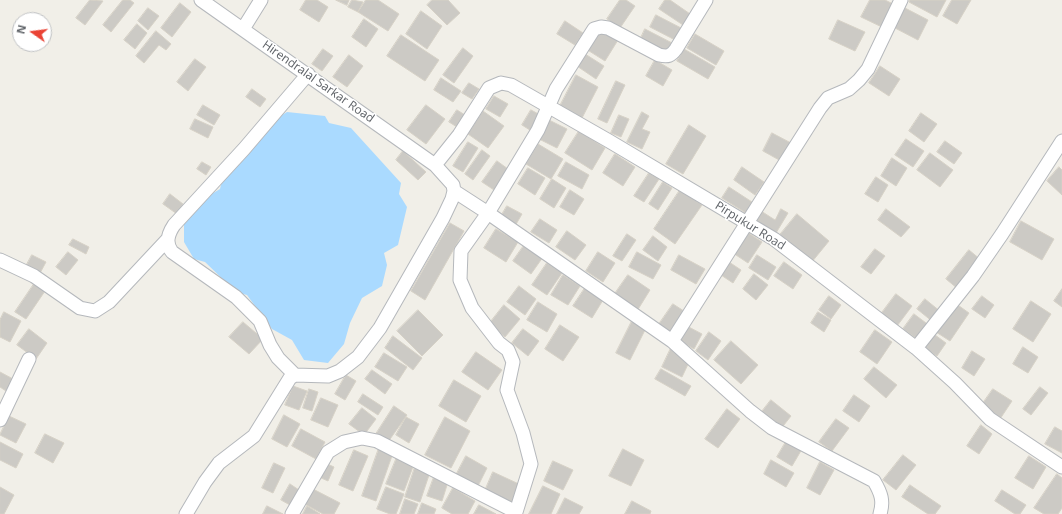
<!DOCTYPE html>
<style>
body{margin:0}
#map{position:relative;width:1062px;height:514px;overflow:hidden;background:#f1efe8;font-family:"Open Sans",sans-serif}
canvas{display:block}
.north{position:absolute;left:12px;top:12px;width:40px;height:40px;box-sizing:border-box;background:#fff;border:1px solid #bfc1c3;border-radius:50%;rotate:284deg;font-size:11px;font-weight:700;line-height:16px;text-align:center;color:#5f6368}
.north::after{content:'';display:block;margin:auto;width:14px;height:18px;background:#ea4335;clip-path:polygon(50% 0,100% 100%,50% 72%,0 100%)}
</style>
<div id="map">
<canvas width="1062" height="514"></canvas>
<div class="north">N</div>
</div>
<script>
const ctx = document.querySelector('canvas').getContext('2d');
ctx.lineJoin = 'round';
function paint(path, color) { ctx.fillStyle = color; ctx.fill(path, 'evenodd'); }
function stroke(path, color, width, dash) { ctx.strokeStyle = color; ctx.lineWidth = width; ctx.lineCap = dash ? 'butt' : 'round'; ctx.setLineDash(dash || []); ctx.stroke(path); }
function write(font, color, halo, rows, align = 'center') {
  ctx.font = font + ' "Open Sans",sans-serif'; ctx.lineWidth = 3; ctx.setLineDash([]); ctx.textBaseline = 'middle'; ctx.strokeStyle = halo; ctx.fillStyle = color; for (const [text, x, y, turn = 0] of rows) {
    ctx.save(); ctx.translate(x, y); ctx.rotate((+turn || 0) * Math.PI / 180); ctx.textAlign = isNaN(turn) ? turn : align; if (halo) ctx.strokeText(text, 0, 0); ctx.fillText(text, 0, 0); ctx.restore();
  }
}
paint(new Path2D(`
 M287,112L325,116L329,123L351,128L401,183L399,194L407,207L398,245L384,253L387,265L382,286L362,298L350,323L344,344L328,363L304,360L292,340L272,329L247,295L236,292L205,262L194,259L184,242V220L200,201L220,189L224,173L264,126Z`), '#aadaff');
const building = new Path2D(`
 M90,0L103,1L85,25L76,18Z
 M123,0H130L134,3L111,32L103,25Z
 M306,0H317L328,7L319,22L300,10Z
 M336,0H349L347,5Z
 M352,0L363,2L358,12L348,7Z
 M366,0H378L399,14L388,31L358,12Z
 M432,0H448L460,13L447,25L427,5Z
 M620,0H626L635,6L620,28L607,19Z
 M665,0H670L693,16L686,27L659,9Z
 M870,0H885L897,6L886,29L861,17Z
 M910,0H946L937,17L909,2Z
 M952,0H971L957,24L943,16Z
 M180,3L191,12L172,37L161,28Z
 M148,8L159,16L148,30L138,21Z
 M905,8L928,20L918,40L895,28Z
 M421,11L442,26L427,49L406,34Z
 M656,15L683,29L677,41L650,27Z
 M364,19L378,29L366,47L352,37Z
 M838,20L865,32L855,51L829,39Z
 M565,21L583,33L575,45L557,34Z
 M137,24L147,33L135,49L124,40Z
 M599,28L618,40L605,61L586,49Z
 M645,29L674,44L669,55L640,40Z
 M156,31L171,44L166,50L159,45L144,63L136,56Z
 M695,34L724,51L716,65L687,48Z
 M401,35L439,60L425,81L387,56Z
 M463,48L473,56L454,83L443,75Z
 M323,49L333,56L322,71L312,64Z
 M684,49L715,67L708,79L677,61Z
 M582,52L604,66L596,79L574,64Z
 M349,55L363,66L347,87L333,77Z
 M195,59L206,67L188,91L177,82Z
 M655,60L672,70L663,86L646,76Z
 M880,66L900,79L889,96L869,83Z
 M576,75L598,87L582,118L560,106Z
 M441,78L461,91L453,102L434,90Z
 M616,81L625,85L607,123L598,119Z
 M469,83L479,89L472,99L462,93Z
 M252,89L266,99L260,107L246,97Z
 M494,96L508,104L500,117L486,109Z
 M203,105L220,115L214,125L197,115Z
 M426,105L445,119L426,144L407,130Z
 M457,110L465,115L457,127L449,122Z
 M531,110L542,116L533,132L522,125Z
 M483,111L504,126L488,148L468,134Z
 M642,112L649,116L642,129L650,132L642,149L627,142Z
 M921,113L937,124L924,142L909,131Z
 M619,115L629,119L621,137L611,133Z
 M195,119L213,127L208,138L190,129Z
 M549,120L567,129L557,148L539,139Z
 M689,125L706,136L683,174L666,164Z
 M579,131L605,148L592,170L565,153Z
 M772,133L791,143L781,161L763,151Z
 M906,139L924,151L913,167L895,155Z
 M945,141L962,153L954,164L937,152Z
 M468,142L478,148L463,172L453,166Z
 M538,144L563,159L551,179L526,164Z
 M482,150L490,156L473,180L465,174Z
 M403,151L426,172L418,180L396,160Z
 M930,153L953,170L940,187L917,170Z
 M615,154L635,167L623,186L603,173Z
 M892,158L907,168L896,186L881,176Z
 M497,161L508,169L494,190L482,182Z
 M202,162L211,167L206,175L197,169Z
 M566,162L589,175L582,189L558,176Z
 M742,167L764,182L755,195L734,180Z
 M1059,167L1062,170V195L1047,181Z
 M528,168L545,178L535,195L518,184Z
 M649,173L659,179L644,202L634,196Z
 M876,177L888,185L878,202L865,194Z
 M552,179L566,188L554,208L540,199Z
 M663,182L672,188L658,210L649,204Z
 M729,187L752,202L746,213L722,198Z
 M570,190L584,199L574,215L560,207Z
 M680,190L702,205L675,244L654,229Z
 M170,194L183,204L177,214L163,204Z
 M507,206L522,214L515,226L500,218Z
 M781,209L788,213L776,233L755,221L761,211L775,220Z
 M886,209L910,227L901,237L878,220Z
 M797,214L829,241L811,263L779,236Z
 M540,219L557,230L549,243L531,232Z
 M1021,221L1054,239L1042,260L1010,242Z
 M450,223L464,231L425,300L411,291Z
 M496,229L518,242L506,262L484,248Z
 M567,231L586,245L575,260L556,247Z
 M747,232L762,242L748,263L733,253Z
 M627,234L636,240L622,261L613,256Z
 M653,236L667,247L658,261L643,250Z
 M73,239L89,247L86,254L69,245Z
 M525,244L543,257L531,274L513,261Z
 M875,249L885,256L871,274L861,267Z
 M969,250L981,260L958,289L946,279Z
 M68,252L78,260L66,275L56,267Z
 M598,252L615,263L603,282L586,271Z
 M637,252L661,265L653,279L629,267Z
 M32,255L46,262L39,275L25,268Z
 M679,255L705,269L696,284L671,270Z
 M757,255L776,267L768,280L749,268Z
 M726,260L741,270L733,283L718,273Z
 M784,262L802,275L793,289L774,276Z
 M547,263L562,273L547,295L532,285Z
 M754,274L768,285L756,300L743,289Z
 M563,275L580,286L568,305L551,295Z
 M628,275L650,290L637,311L614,295Z
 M34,284L45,291L26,319L15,312Z
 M519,286L536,299L525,315L507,302Z
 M585,288L603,300L592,318L573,306Z
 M1062,289V307L1054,301Z
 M896,294L912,306L897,326L881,314Z
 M829,296L841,305L831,319L819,310Z
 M982,296L994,305L985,318L972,309Z
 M925,299L941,312L933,322L917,309Z
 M1031,301L1051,314L1033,342L1013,329Z
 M538,302L557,314L547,332L527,320Z
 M955,303L969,313L950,341L936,332Z
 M673,304L687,313L670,337L657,327Z
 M504,305L520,319L505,337L489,324Z
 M418,310L443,335L422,356L397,331Z
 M4,312L21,321L10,342L0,337V320Z
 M818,312L831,320L824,332L811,323Z
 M914,314L930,326L920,341L903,329Z
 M632,321L646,328L630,360L616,353Z
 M243,322L263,339L249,354L229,337Z
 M560,325L579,337L563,361L545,349Z
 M685,325L702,334L694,349L677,339Z
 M29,329L47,343L36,359L17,345Z
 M523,329L539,341L528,356L512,343Z
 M875,330L892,342L877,364L860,352Z
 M709,332L721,341L708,360L696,351Z
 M931,332L946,343L937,356L921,346Z
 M393,336L422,358L413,370L385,348Z
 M731,341L758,365L741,384L714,360Z
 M1023,347L1038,357L1028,373L1013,364Z
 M671,348L691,358L682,377L662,367Z
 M972,351L985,359L974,376L962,368Z
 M476,352L502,370L488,390L462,372Z
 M384,353L407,367L398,381L375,367Z
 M874,367L897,385L886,398L864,379Z
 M661,369L691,386L685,396L655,379Z
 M372,370L392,384L385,394L365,379Z
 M0,372L13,379L6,391L0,387Z
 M346,375L356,381L345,400L335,394Z
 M454,380L481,396L466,422L439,406Z
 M293,386L307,391L299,410L285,405Z
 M1040,387L1048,393L1031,415L1023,409Z
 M309,389L318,392L312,411L303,408Z
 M993,389L1012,401L1000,419L981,406Z
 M363,394L383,407L378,415L358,402Z
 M854,395L870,406L859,422L843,411Z
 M321,398L338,405L328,427L311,420Z
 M771,400L791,416L780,430L760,414Z
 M394,406L407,415L388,442L376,434Z
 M362,408L376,419L364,435L349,424Z
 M727,409L740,419L718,448L705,439Z
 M284,415L300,424L287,447L272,439Z
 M9,416L26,424L16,443L0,435Z
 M406,417L419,424L409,443L396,435Z
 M445,417L470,431L451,468L425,455Z
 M836,419L849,428L832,451L819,442Z
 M981,425L992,434L979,454L967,446Z
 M1055,427L1062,431V453L1045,444Z
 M301,429L325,442L316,459L292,446Z
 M45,434L64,443L53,463L35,453Z
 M787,440L802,449L792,466L777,457Z
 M0,442L23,454L16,468L0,460Z
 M379,448L393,453L376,501L362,496Z
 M623,449L644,460L631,486L609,476Z
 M354,450L368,456L353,491L339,485Z
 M903,455L916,465L896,490L883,480Z
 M466,456L487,468L477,488L455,477Z
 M1029,456L1046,467L1033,489L1015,478Z
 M397,457L414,464L404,491L386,484Z
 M771,460L794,473L786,487L764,474Z
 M553,461L573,470L563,490L544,481Z
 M820,462L834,470L820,495L807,488Z
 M274,463L285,468L273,493L262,488Z
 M325,463L334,467L328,481L319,477Z
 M415,467L430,472L420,502L405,497Z
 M493,472L521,485L511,506L484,493Z
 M1057,474L1062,478V508L1058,514H1044L1034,508Z
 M434,477L448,482L442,501L427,496Z
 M290,484L299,490L290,505L281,500Z
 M910,485L941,506L935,514H928L902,497Z
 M543,486L560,494L551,514H529Z
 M0,487L14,495L4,514H0Z
 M386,487L404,494L396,514H390L377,509Z
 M311,488L340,503L334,514H323L303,503Z
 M453,488L475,501L468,514H452L442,508Z
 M1002,490L1026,505L1020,514H1015L995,501Z
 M565,498L583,507L579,514H557Z
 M405,499L418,504L414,514H400Z
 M632,501L651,511L650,514H625Z
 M422,503L436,509L434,514H418Z
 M479,505L496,514H474Z
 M267,506L283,514H263Z
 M307,506L320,514H303Z`);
paint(building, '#cccac5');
stroke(building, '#d6d1c6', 1);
const minor = new Path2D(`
 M706,0L676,49C671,56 668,57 659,55L608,28L601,27L594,29L556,89L538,130L488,213L672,341L750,411L772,428L874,481C881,493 884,501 880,514
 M243,29L261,0
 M435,165L459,135L489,88L501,83L511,85L609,141L774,239L916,348L955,383L990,419L1062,467
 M0,260L34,276L80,308L95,311L109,302L168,239
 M672,341L820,108L828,98L849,89L859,80L868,69L901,0
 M916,348L973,276L1002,234L1062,141
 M295,375L278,358L270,345L260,321L236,297L172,252C165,243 168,234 174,225L244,149L308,74
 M0,420L29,359
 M186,514L205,482L219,463L254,436L290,378L295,375L328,376L340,371L358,357L380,328L443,218L452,199L454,191L453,185L435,165L201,0
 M292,514L328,452L344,442L362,438L377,441L516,512L531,464L523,433L507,390L513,362L508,350L499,343L472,308L460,280L461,251L488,213L454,191`);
stroke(minor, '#b5b8bc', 15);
stroke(minor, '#fff', 13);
write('12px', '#5f6368', '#fff', [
 ["Hirendralal Sarkar Road",318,82,35],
 ["Pirpukur Road",750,226,32]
]);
</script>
